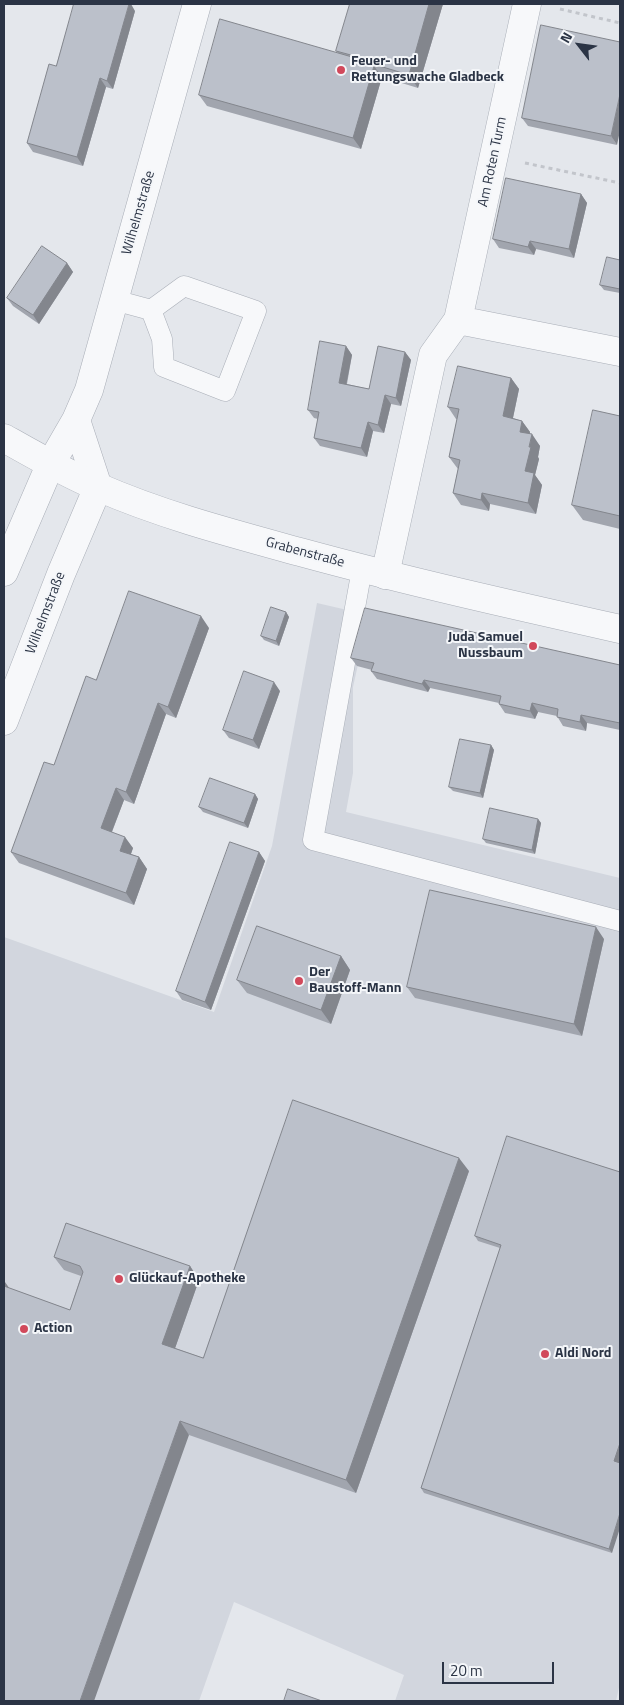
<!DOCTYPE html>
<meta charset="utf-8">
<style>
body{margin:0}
#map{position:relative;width:624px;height:1705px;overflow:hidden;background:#e4e7ec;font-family:"Titillium Web",sans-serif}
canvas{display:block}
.frame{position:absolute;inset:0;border:5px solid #2b3445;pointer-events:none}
.north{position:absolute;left:554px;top:20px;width:50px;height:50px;-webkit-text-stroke:4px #f4f6f9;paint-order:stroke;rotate:300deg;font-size:14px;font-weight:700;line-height:20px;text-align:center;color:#2b3445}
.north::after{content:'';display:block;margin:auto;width:18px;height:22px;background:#2b3445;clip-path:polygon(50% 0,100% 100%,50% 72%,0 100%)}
.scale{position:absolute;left:442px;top:1662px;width:112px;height:22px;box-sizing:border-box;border:2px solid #2b3445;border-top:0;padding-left:6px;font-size:15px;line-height:18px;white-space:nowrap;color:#2b3445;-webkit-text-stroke:4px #f4f6f9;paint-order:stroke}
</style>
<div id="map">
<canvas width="624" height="1705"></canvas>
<div class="frame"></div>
<div class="north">N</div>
<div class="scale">20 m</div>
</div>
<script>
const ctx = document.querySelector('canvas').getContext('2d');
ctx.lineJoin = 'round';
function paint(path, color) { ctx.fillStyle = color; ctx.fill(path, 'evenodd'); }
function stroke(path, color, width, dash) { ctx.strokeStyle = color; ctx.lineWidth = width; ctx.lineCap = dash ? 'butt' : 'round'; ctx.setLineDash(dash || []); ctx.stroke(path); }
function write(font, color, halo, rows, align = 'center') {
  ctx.font = font + ' "Titillium Web",sans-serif'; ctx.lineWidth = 4; ctx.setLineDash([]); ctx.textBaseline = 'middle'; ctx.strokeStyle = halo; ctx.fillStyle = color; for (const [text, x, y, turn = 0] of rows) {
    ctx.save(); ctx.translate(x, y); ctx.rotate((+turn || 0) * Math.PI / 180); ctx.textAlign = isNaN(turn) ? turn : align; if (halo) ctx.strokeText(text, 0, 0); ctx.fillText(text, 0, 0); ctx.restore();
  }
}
paint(new Path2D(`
 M317,603L369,615L353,687V773L346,812L620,878V1683L616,1701H395L404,1675L234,1602L199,1701H4V937L214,1012L272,846Z`), '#d2d6de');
const service = new Path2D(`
 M114,300L151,310L162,339L164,367L225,391L256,311L184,286L151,310
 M362,569L313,840L620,921`);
const minor = new Path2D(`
 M527,4L458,320L620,352
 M76,420L98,487
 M50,465L76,420L89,390L197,4
 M385,575L433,355L458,320`);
const tertiary = new Path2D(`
 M4,438C34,455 65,473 98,487C162,515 231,533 300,552C406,581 513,605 620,629
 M4,572L50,465
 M4,721L61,574L98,487`);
stroke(service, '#a9aeb7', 21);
stroke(minor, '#a9aeb7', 29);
stroke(tertiary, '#a9aeb7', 29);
stroke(new Path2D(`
 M560,9L620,23
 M525,163L620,183`), '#c2c5cb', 3, [4, 4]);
stroke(service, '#f7f8fa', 20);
stroke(minor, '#f7f8fa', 28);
stroke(tertiary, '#f7f8fa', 28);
paint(new Path2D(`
 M350,4H443L418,88L382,77L361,149L207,106L199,95L338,53L336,51Z
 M135,11L113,89L106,87L83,166L33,152L27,143L56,66Z
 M541,25L617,145L528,126L522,118Z
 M581,194L587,203L574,258L536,249L534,255L499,248L493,239Z
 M620,260V293L604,290L600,285Z
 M67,263L73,272L39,324L13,306L7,298Z
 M346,346L352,355L347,384L369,389L405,352L411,360L401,406L391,404L384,433L373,431L367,457L320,446L314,438L318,419L314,418L308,410Z
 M511,378L519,389L513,418L522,421L530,432V434L540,446L538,457L539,459L535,475L542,485L536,514L490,504L489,511L461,505L453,493L458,469L449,457L457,419H456L448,407Z
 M620,416V529L583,520L572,505Z
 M286,612L289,617L279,646L264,640L261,636Z
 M209,628L176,718L166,714L134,804L124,800L112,832L133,848L131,854L139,857L147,869L134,905L19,863L11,852L96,680Z
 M351,658L620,665V730L587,723L586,731L563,726L557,716L538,712L535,719L505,713L499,704V703L430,688L428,692L377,679L371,671L372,670L357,666Z
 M280,691L259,749L229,738L223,730Z
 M491,745L494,750L483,798L453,791L449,787Z
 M255,794L258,799L248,828L203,812L199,807Z
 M538,819L541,823L535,854L486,843L483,839Z
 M259,852L265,861L211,1010L182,1000L176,991Z
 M604,939L582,1036L415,998L407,987Z
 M341,956L350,970L331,1024L247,993L237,980Z
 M469,1171L356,1493L189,1435L9,1288L70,1310L81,1276L64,1270L54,1257L190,1266L199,1280L175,1348L203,1358Z
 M620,1172V1458L619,1463L612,1553L424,1493L421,1488L500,1248L478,1241L475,1236Z`), '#a1a5ae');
paint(new Path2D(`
 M129,4H131L135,11L113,89L107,81Z
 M429,4H443L418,88L409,75Z
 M374,66L382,77L361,149L353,138Z
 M100,78L106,87L83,166L77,157Z
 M620,94V131L617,145L611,136Z
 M581,194L587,203L574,258L569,249Z
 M530,241L536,249L534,255L528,247Z
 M67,263L73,272L39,324L33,315Z
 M346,346L352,355L345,391L339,383Z
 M405,352L411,360L401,406L396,398Z
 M511,378L519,389L511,427L503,416Z
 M385,395L391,404L384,433L378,425Z
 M522,421L530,432L528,444L520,432Z
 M368,422L373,431L367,457L361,448Z
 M532,434L540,446L538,457L539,459L535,475L542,485L536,514L528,503L525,471Z
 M482,493L490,504L489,511L481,500Z
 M286,612L289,617L279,646L276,641Z
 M201,616L209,628L176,718L168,707Z
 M424,680L430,688L428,692L422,684Z
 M274,682L280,691L259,749L253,740Z
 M158,703L166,714L134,804L126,792Z
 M532,703L538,712L535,719L530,711Z
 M581,715L587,723L586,731L580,722Z
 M491,745L494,750L483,798L480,793Z
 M116,788L124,800L109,839L101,828Z
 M255,794L258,799L248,828L244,823Z
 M538,819L541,823L535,854L532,850Z
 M125,837L133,848L128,862L120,851Z
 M259,852L265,861L211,1010L205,1002Z
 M139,857L147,869L134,905L126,893Z
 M596,927L604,939L582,1036L574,1024Z
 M341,956L350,970L331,1024L321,1010Z
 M459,1158L469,1171L356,1493L346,1480Z
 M190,1266L199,1280L172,1357L162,1344Z
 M5,1282L14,1295L4,1286Z
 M180,1421L189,1435L94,1701H80Z
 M620,1443V1458L618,1466L614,1461Z
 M620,1513V1528L612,1553L609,1549Z`), '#83868d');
const building = new Path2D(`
 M74,4H129L107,81L100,78L77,157L27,143L49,64L56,66Z
 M350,4H429L409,75L373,64V61L336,51Z
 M220,19L373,63L374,66L353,138L199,95Z
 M541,25L620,42V94L611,136L522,118Z
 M506,178L581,194L569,249L530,241L528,247L493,239Z
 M42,246L67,263L33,315L7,298Z
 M607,257L620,260V289L600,285Z
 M320,341L346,346L339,383L369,389L378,346L405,352L396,398L385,395L378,425L368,422L361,448L314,438L319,412L308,410Z
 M458,366L511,378L503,416L522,421L520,432L532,434L529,447H531L525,471L534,473L528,503L482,493L481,500L453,493L460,460L449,457L459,409L448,407Z
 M593,410L620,416V516L572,505Z
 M129,591L201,616L168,707L158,703L126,792L116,788L101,828L125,837L120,851L139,857L126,893L11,852L44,762L54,765L86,676L96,680Z
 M271,607L286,612L276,641L261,636Z
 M365,608L620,665V723L581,715L580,722L557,717L558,709L532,703L530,711L499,704L501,696L424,680L422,684L371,671L374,663L351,658Z
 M244,671L274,682L253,740L223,730Z
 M460,739L491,745L480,793L449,787Z
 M210,778L255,794L244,823L199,807Z
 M490,808L538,819L532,850L483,839Z
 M230,842L259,852L205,1002L176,991Z
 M430,890L596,927L574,1024L407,987Z
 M257,926L341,956L321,1010L237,980Z
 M293,1100L459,1158L346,1480L180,1421L80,1701H4V1286L70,1310L83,1272L80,1266L54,1257L66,1223L190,1266L162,1344L203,1358Z
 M507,1136L620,1172V1443L614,1461L620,1463V1513L609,1549L421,1488L501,1245L475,1236Z
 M288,1689L322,1701H284Z`);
paint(building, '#bbc0ca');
stroke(building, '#83868d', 1);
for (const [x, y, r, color] of [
 [341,70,5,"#d1495b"],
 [533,646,5,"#d1495b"],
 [299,981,5,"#d1495b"],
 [119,1279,5,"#d1495b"],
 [24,1329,5,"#d1495b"],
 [545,1354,5,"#d1495b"]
]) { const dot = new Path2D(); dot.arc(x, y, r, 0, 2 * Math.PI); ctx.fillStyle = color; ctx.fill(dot); stroke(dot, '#f4f6f9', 2); }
write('bold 14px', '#2b3445', '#f4f6f9', [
 ["Feuer- und",351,62],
 ["Rettungswache Gladbeck",351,78],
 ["Juda Samuel",523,638,"right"],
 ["Nussbaum",523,654,"right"],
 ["Der",309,973],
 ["Baustoff-Mann",309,989],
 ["Glückauf-Apotheke",129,1279],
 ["Action",34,1329],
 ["Aldi Nord",555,1354]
], 'left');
write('14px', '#2b3445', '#f4f6f9', [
 ["Am Roten Turm",493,162,-78],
 ["Wilhelmstraße",139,213,-74],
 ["Grabenstraße",305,553,15],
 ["Wilhelmstraße",46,613,-69]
]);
</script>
